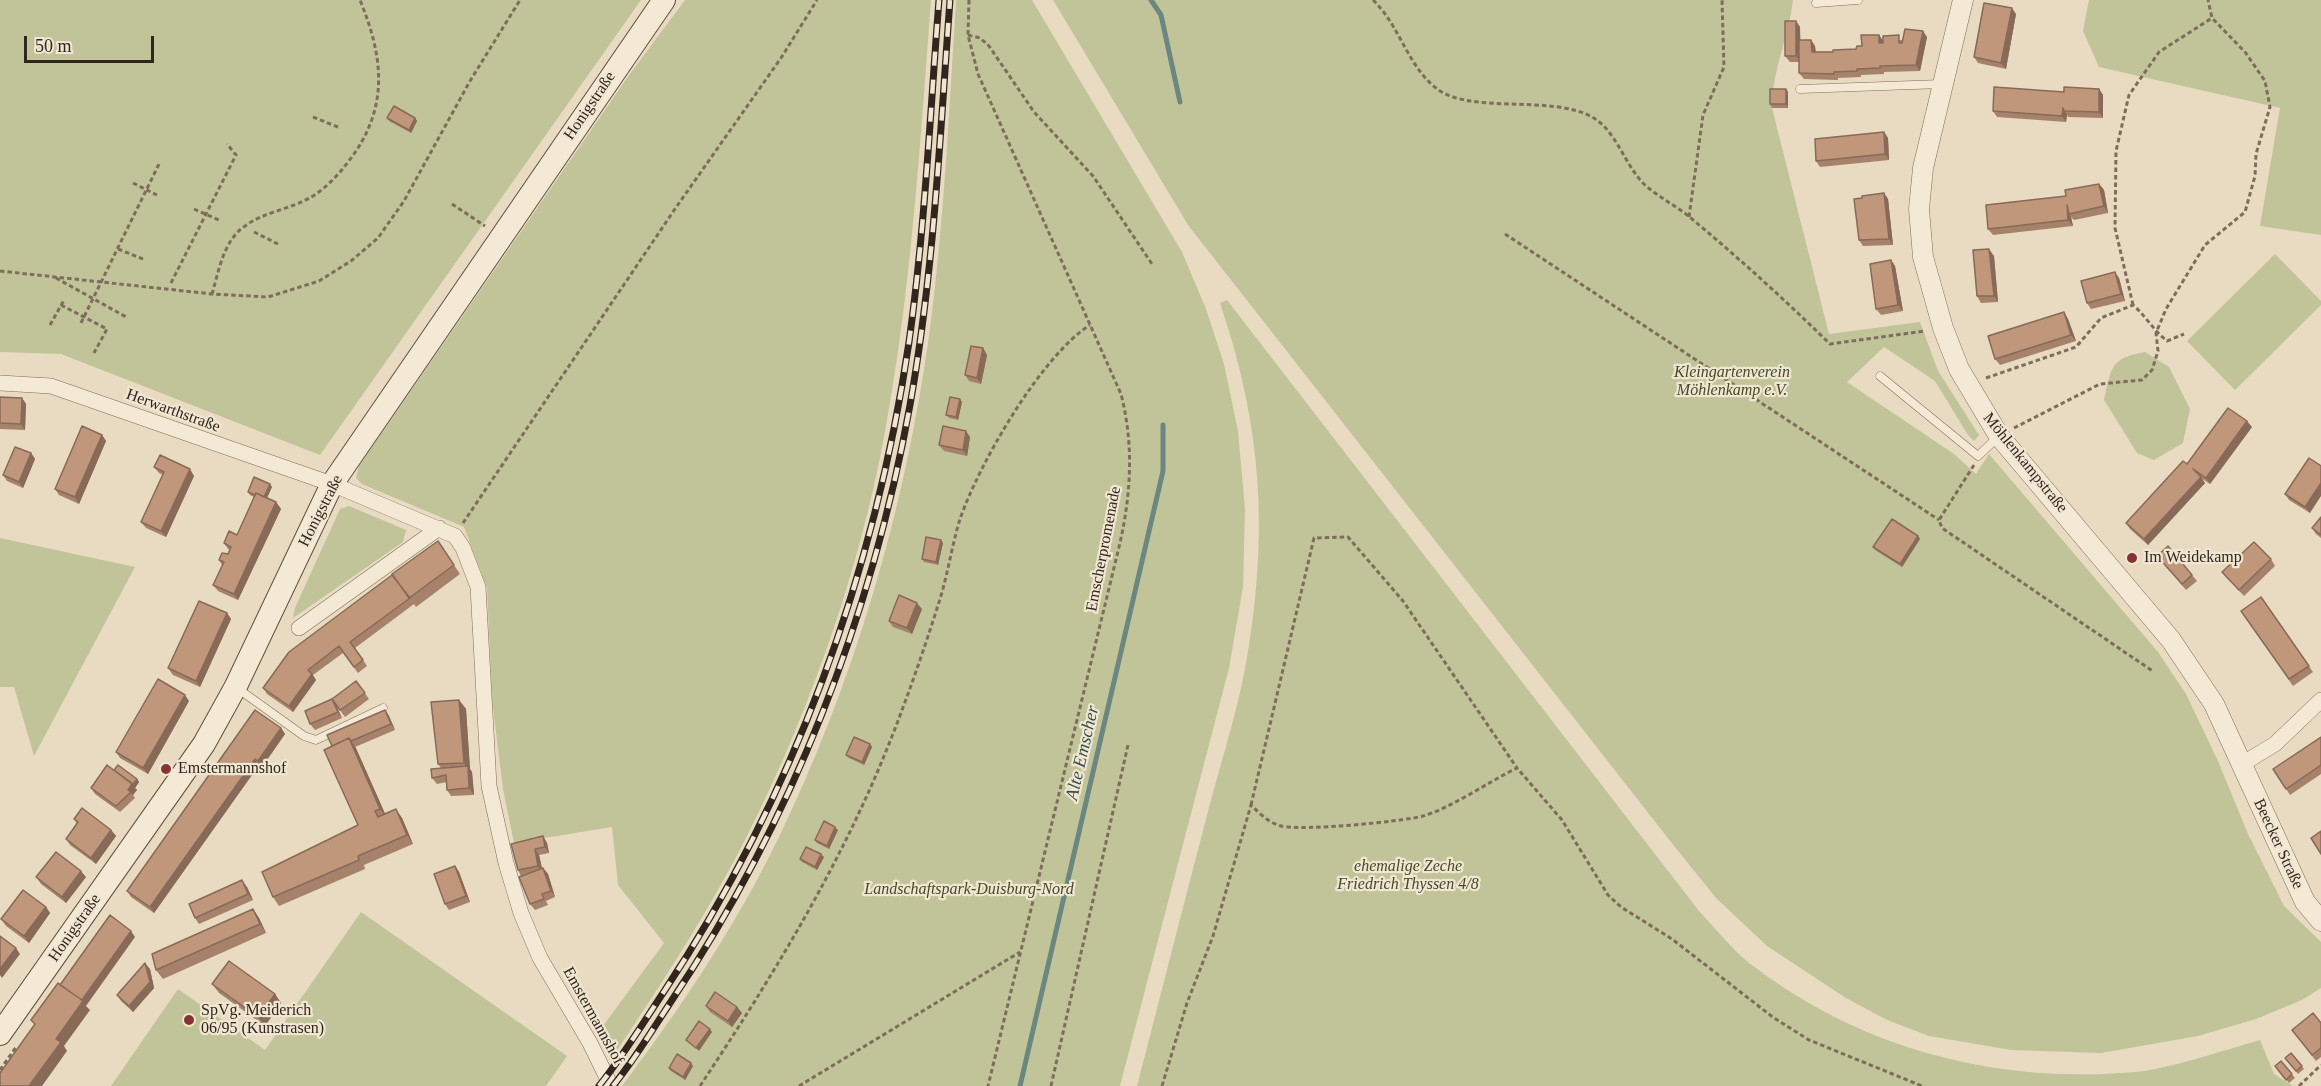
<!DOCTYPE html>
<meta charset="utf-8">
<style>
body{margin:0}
#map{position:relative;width:2321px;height:1086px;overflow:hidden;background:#e8dbc2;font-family:Georgia,serif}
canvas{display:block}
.scale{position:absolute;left:24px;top:36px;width:130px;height:27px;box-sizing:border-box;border:3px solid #31261e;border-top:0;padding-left:8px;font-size:18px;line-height:21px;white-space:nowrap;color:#31261e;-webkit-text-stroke:4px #f0e6d1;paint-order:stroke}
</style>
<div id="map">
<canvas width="2321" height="1086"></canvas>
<div class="scale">50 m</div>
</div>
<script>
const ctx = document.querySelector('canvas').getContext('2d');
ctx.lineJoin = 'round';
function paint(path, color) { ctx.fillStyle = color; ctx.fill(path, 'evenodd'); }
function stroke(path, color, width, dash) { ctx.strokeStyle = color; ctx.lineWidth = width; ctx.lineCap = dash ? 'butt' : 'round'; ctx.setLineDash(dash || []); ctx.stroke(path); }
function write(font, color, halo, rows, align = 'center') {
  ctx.font = font + ' Georgia,serif'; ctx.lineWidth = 4.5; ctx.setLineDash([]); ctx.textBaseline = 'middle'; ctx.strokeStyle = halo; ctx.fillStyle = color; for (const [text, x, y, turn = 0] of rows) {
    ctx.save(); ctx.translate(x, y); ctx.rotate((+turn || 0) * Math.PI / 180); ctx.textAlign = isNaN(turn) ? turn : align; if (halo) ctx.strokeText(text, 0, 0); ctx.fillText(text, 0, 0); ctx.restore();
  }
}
paint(new Path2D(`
 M0,0H641L320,455L61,354L0,352Z
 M685,0H931C920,146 911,293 884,437C860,568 811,707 752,826C712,907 662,983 612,1058L600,1030L664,943L618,885L612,827L514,843L503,789L492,700L487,588L464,527L362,484L356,478L359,466L627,78Z
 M956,0H1032L1182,252L1206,309L1224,364L1238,431L1245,509L1243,587L1229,668L1120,1086H622C680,1009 735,927 777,841C854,683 905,509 929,336C944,224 949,112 956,0Z
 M1053,0H1793C1789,36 1772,71 1772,108L1829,334L1920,322L1938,371L1979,435L1974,441L1968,435L1935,381L1884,347L1847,382L1954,454L1976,474L1989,454L2158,652L2186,694L2218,761L2248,834L2284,906L2321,942V988L2302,1000L2256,1019L2198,1036L2101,1053L2011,1050L1929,1036L1887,1020L1846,998L1767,946L1716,898L1671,842L1188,225Z
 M2089,0H2321V235L2260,226L2280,108L2099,67L2083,31Z
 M2275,254L2321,301V305L2235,390L2187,341Z
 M1227,300L1699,911C1715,928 1731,948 1749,963C1863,1051 2002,1086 2145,1071C2184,1064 2222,1051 2260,1040L2274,1074L2293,1086H1137C1160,998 1182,910 1205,823C1218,772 1235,720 1245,669C1269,537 1263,429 1220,303Z
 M2145,352L2169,367L2190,409L2183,443L2154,460L2137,453L2104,400C2111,368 2110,358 2145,352Z
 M349,506L406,530L403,542L293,618L295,608L340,509Z
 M0,538L135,567L34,756L14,687H0Z
 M361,912L567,1056L546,1086H111L178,989L265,1050Z`), '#c0c498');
stroke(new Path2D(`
 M1151,0L1161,15L1180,102
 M1020,1086L1163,471V425`), '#6c8780', 5);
const service = new Path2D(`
 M1816,3L1858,0
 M1800,89L1942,84
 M1880,376L1978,456L1998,437
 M237,688L304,736L316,740L383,708`);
const minor = new Path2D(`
 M0,383L51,386L332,484L455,536L463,548L478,587L489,786L506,863L521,913L540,958L590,1043L611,1086
 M299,628L439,528
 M2242,764L2275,744L2321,700`);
const tertiary = new Path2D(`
 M1963,0L1923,168L1919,209L1923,257L1943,328L1959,369L1999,436L2171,640L2214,704L2305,902L2321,921`);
const secondary = new Path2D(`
 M0,1034L204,744L236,686L332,484L664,0`);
stroke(service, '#7f6d5b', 9);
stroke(minor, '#7f6d5b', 16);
stroke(tertiary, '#7f6d5b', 21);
stroke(secondary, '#614f3f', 24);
stroke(new Path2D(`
 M969,0L968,35L978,74L1121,394C1134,445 1131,493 1120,543L988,1086
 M1373,0C1400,26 1407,65 1436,88C1469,115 1551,94 1592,117C1616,130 1624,164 1644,184C1659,198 1677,206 1692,219C1740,259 1786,301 1830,344L1925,331
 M968,35L980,38L989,46L1034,112L1093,176L1152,264
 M313,117L338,127
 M133,183L157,195
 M452,204L485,226
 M194,209L219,220
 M1689,217L1703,115L1724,67L1722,0
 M254,232L278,244
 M1505,234L1939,520
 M118,249L143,259
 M0,271L212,294L268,297L319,281L351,261L378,238L404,201L470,81L520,0
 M56,278L128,318
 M171,283L236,155L227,144
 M212,294C219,271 223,241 245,226C265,211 294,209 316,194C332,183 345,167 356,151C389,101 382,54 360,0
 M61,305L107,329L94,353
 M2133,305L2115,228L2116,151L2129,95L2159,52L2212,18
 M81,323L160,162
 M50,325L64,300
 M1986,378L2076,347L2101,318L2133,305C2146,316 2153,330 2167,341L2184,334
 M2014,428L2100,384L2142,380L2152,370L2158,351L2156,333L2166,309L2205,245L2245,212L2255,176L2256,154L2270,107L2265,81L2245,52L2212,18L2208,0
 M1974,465L1939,520L1942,528L2154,672
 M463,523L677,206L781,58L817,0
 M1251,805L1314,538L1348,537L1403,601L1517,768
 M0,1070L16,1047
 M700,1086C769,982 834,876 882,761C904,708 923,653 940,599C948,573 952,545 960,519C979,464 1041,356 1090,325
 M799,1086L1020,952
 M1051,1086L1128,745
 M1162,1086L1187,1003L1213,936L1251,805C1259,813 1269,823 1281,826C1303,831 1399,822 1423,816C1451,808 1490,781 1517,768L1562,820L1608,895L1621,907L1672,939L1774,1018L1809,1040L1922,1086
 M2299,1086L2321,1065`), '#7f6d5b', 3, [4.5, 3]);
stroke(service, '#f4e9d4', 8);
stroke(minor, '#f4e9d4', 15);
stroke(tertiary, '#f4e9d4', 20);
stroke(secondary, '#f4e9d4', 22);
const rail = new Path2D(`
 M599,1086C623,1056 643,1023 665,990C794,795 875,573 909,342C925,229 930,114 939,0
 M613,1086C635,1059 653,1029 672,1000C792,821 872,616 910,405C934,271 940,135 950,0`);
stroke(rail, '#31261e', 7);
stroke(rail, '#f0e6d1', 4.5, [14]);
paint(new Path2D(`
 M2016,14L2006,69L1978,63L1974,57Z
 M1796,21L1800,27V40H1811L1815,46L1816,52H1833L1856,49L1879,35L1883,41L1903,40L1927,37L1920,71L1884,72V74L1861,75V77L1838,78V80L1804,79L1799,73V62H1790L1785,56Z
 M1786,89L1788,92V108H1772L1770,104Z
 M2099,89L2103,95V118L2068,117L2067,115L2066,122L1997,117L1993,111L2064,92Z
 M387,118H415L417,121L411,133L389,121Z
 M1884,132L1888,138L1889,160L1820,167L1816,161Z
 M2099,184L2104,190L2108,213L2074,220L2071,217L2073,226L1993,235L1988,229L2066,196Z
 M1884,193L1888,199L1893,245L1863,246L1859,240L1862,198Z
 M1994,256L1998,302L1981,303L1977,296Z
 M1891,260L1895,266L1903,311L1881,315L1876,309Z
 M2119,278L2125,301L2091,309L2087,303Z
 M2064,312L2068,319L2076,341L2000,365L1995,359Z
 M983,348L987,355L981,384L969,381L965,375Z
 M0,397L22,398L26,404L25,430L0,429Z
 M962,402L958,420L949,418L946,415Z
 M2252,427L2210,484L2201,478L2205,483L2148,545L2130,529L2126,523L2187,464Z
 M102,435L106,441L79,504L59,495L55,489Z
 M970,437L967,456L944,451L939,445Z
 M31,453L35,459L23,488L7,481L3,475Z
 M2309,458L2310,513L2289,500L2285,494Z
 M154,467L194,476L166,537L146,528L141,522L163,475L159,473Z
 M272,487L267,498L276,502L281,509L238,600L218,591L213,585L222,565L219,560L228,554L230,550L228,549L224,543L237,535L254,497L250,495L248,492Z
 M2321,517V538L2316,534L2312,528Z
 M1918,536L1920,539L1902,567L1875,550L1873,547Z
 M941,540L943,543L938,565L924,562L922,559Z
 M438,541L460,574L416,607L414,604L355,648L367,666L358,673L343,653L313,675L316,680L293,712L267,694L263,688Z
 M2157,556L2192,575L2197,581L2186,590Z
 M2271,559L2275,566L2244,596L2227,578L2222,572Z
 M2261,597L2313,672L2293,686L2241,611Z
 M922,609L912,634L893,627L889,621Z
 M227,613L231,619L200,687L173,675L168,668Z
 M356,681L369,699L345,717L336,705L342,718L315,730L310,724L332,699Z
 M459,700L466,709L470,769L472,772L474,795L451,796L447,790V782L437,784L432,778L441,768L438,764Z
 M189,701L148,774L120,758L116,752Z
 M385,710L389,716L395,730L355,747L385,814L402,818L413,844L364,865L365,869L279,906L273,897L358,825L332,746Z
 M281,728L285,734L262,767L259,765L154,913L131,897L127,891Z
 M2321,737V774L2290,795L2273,769Z
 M870,744L872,747L864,765L849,758L846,755Z
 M114,770L137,779L139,782L135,788L137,790L133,795L135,798L120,812L95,794L91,788Z
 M74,819L111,830L116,836L96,864L70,845L66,839L77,824Z
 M838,830L829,849L817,843L815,840Z
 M543,836L547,843L549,853L539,855L542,869L543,868L548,874L555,897L546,901L548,905L535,910L530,904L521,876L518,870Z
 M824,857L817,870L802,862L800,859Z
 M455,866L459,872L470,902L449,910L445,904Z
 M36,877H86L66,903L41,884Z
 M247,887L253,900L199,924L195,918Z
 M46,907L50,913L29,943L6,926L1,919Z
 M253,909L259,918L266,933L163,979L156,970Z
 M150,969L154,988L133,1012L121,1001L117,995Z
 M212,984L275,994L281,1003L265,1026L219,993Z
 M706,1006L737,1007L742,1013L732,1027L710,1012Z
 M2321,1023V1057L2316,1061L2292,1030Z
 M2291,1053L2304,1069L2298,1074L2285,1058Z
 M2281,1061L2295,1078L2289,1083L2275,1066Z
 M693,1066L685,1080L671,1071L669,1068Z`), '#a6826b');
paint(new Path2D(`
 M2012,8L2016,14L2006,69L2001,63Z
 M1796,21L1800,27L1801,62L1796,56Z
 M1923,31L1927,37L1920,71L1916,65Z
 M1879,35L1883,41V49L1879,43Z
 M1811,40L1815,46L1816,59L1812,52Z
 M1786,89L1788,92V108L1786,104Z
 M2099,89L2103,95V118L2099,112Z
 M2063,108L2067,115L2066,122L2062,116Z
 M415,118L417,121L411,133L409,130Z
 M1884,132L1888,138L1889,160L1885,154Z
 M2099,184L2104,190L2108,213L2104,206Z
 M1884,193L1888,199L1893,245L1889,239Z
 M2067,205L2069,214L2071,217L2073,226L2068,220Z
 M1989,249L1994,256L1998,302L1994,296Z
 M1891,260L1895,266L1903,311L1898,305Z
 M2115,272L2119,278L2125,301L2121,294Z
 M2064,312L2068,319L2076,341L2071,335Z
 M983,348L987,355L981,384L977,378Z
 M22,398L26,404L25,430L21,424Z
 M960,399L962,402L958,420L956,417Z
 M2247,421L2252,427L2210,484L2206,478Z
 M966,431L970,437L967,456L963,450Z
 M102,435L106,441L79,504L75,497Z
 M31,453L35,459L23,488L19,482Z
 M190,469L194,476L166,537L161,531Z
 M2201,477L2205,483L2148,545L2144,539Z
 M2321,483V496L2310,513L2305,507Z
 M270,484L272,487L265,502L263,498Z
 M276,502L281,509L238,600L234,594Z
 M1918,536L1920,539L1902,567L1900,564Z
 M941,540L943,543L938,565L936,562Z
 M917,603L922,609L912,634L907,628Z
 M227,613L231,619L200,687L196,681Z
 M312,674L316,680L293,712L289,706Z
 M185,695L189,701L148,774L143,768Z
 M332,699L336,705L342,718L338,712Z
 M459,700L466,709L470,769L472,772L474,795L469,788L468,770L464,763Z
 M385,710L389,716L395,730L391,724Z
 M281,728L285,734L262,767L258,761Z
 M349,738L356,748L387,818L380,809Z
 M870,744L872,747L864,765L862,762Z
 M255,759L259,765L154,913L150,907Z
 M137,779L139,782L135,788L137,790L133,795L128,790Z
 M396,809L402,818L413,844L407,835Z
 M835,827L838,830L829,849L827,846Z
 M111,830L116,836L96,864L91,858Z
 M543,836L547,843L549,853L545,847Z
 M535,849L539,855L543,872L538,866Z
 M821,854L824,857L817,870L815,867Z
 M455,866L459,872L470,902L466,896Z
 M543,868L548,874L555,897L551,891Z
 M81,871L86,877L66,903L62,897Z
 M242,880L247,887L253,900L248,894Z
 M46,907L50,913L29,943L24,936Z
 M253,909L259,918L266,933L260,924Z
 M131,931L135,937L86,1006L90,1010L64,1046L67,1051L42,1086H29L56,1039L81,1001Z
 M16,948L20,954L2,978L0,975V969Z
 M145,963L150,969L154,988L133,1012L129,1006Z
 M275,994L281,1003L265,1026L258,1017Z
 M737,1007L742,1013L732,1027L728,1021Z
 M710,1029L712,1032L699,1051L696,1048Z
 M691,1063L693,1066L685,1080L683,1077Z`), '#876a57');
const building = new Path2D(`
 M1984,3L2012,8L2001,63L1974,57Z
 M1785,21H1796V56H1785Z
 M1905,29L1923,31L1916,65L1880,66V68L1857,69V71L1834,72V74L1799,73V40H1811L1812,52H1833V50L1856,49L1857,46H1862L1861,35H1879V43H1883V36L1899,35V43H1902Z
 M1994,87L2064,92V87L2099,89V112L2064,111L2063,108L2062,116L1993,111Z
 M1770,89H1786V104H1770Z
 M394,106L415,118L409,130L387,118Z
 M1884,132L1885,154L1816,161L1815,139Z
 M2099,184L2104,206L2069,214L2067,205L2068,220L1988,229L1986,205L2066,196L2065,190Z
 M1884,193L1889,239L1859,240L1854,199L1862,198V196Z
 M1989,249L1994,296H1977L1973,250Z
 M1891,260L1898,305L1876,309L1870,264Z
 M2115,272L2121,294L2087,303L2081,281Z
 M2064,312L2071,335L1995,359L1988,336Z
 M971,346L983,348L977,378L965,375Z
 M0,397L22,398L21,424L0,423Z
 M950,397L960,399L956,417L946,415Z
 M2228,408L2247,421L2206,478L2193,469L2201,477L2144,539L2126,523L2183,461L2187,464Z
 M82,426L102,435L75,497L55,489Z
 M943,426L966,431L963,450L939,445Z
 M15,447L31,453L19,482L3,475Z
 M160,455L190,469L161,531L141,522L164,472L154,467Z
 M2309,458L2321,466V483L2305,507L2285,494Z
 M254,477L270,484L264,497L256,493L255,495L248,492Z
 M256,493L276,502L234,594L213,585L224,562L219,560L222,553L228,554L231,547L224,543L229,531L237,535Z
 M2321,517V535L2312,528Z
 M1892,519L1918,536L1900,564L1873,547Z
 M926,537L941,540L936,562L922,559Z
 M438,541L454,565L409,598L392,574Z
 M2254,542L2271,559L2239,590L2222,572Z
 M2168,546L2192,575L2182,584L2157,556Z
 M392,575L410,598L350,642L363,660L354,667L339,646L308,670L312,674L289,706L263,688L289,652Z
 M899,595L917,603L907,628L889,621Z
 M2261,597L2309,666L2289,679L2241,611Z
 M199,601L227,613L196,681L168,668Z
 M158,679L185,695L143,768L116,752Z
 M356,681L365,693L340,710L332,699Z
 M332,699L338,712L310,724L305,711Z
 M459,700L464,763L438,764L431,702Z
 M255,710L281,728L258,761L255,759L150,907L127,891Z
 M385,710L391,724L351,741L349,738L332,746L327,735Z
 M854,737L870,744L862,762L846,755Z
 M2321,737V765L2286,789L2273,769Z
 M349,738L380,809L375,811L378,817L396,809L407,835L358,856L359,860L273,897L262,872L358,825L324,750Z
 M107,765L132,784L128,790L131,792L116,806L91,788Z
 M118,765L137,779L133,784L114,770Z
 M468,766L469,788L447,790L446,775L432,778L431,769Z
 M82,808L111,830L91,858L66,839L78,822L74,819Z
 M824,821L835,827L827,846L815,840Z
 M2321,831V854L2311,838Z
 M543,836L545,847L535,849L538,866L518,870L511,844Z
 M806,847L821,854L815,867L800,859Z
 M56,852L81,871L62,897L36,877Z
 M455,866L466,896L445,904L434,874Z
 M543,868L551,891L542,894L544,899L530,904L519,877Z
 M242,880L248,894L195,918L189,904Z
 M23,890L46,907L24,936L1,919Z
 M253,909L260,924L156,970L152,954Z
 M110,915L131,931L82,1000L60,985Z
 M0,936L16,948L0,969Z
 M229,961L275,994L258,1017L212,984Z
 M145,963L150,982L129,1006L117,995Z
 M58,983L83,1001L56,1039L61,1042L29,1086H0V1073L35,1024L31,1020Z
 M715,992L737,1007L728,1021L706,1006Z
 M2313,1013L2321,1023V1048L2312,1055L2292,1030Z
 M699,1021L710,1029L696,1048L686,1040Z
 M2291,1053L2302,1066L2296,1071L2285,1058Z
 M677,1054L691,1063L683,1077L669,1068Z
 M2281,1061L2292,1074L2286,1080L2275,1066Z`);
paint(building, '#c1977c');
stroke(building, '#876a57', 1.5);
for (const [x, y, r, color] of [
 [2132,558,6,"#873336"],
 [166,769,6,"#873336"],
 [189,1020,6,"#873336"]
]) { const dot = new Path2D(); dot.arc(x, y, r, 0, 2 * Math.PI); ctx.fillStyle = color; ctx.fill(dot); stroke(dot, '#f0e6d1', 2); }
write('16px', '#31261e', '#f0e6d1', [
 ["Honigstraße",590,106,-56],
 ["Herwarthstraße",173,411,20],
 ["Möhlenkampstraße",2025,463,51],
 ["Honigstraße",321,511,-63],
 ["Emscherpromenade",1104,549,-79],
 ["Beecker Straße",2278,844,65],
 ["Honigstraße",75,928,-55],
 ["Emstermannshof",593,1016,61]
]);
write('italic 16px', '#434b27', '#f0e6d1', [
 ["Kleingartenverein",1732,373],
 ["Möhlenkamp e.V.",1732,391],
 ["ehemalige Zeche",1408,867],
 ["Friedrich Thyssen 4/8",1408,885],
 ["Landschaftspark-Duisburg-Nord",969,890]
]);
write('16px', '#31261e', '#f0e6d1', [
 ["Im Weidekamp",2144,558],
 ["Emstermannshof",178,769],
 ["SpVg. Meiderich",201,1011],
 ["06/95 (Kunstrasen)",201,1029]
], 'left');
write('italic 18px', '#2f4f4c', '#f0e6d1', [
 ["Alte Emscher",1083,753,-77]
]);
</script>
